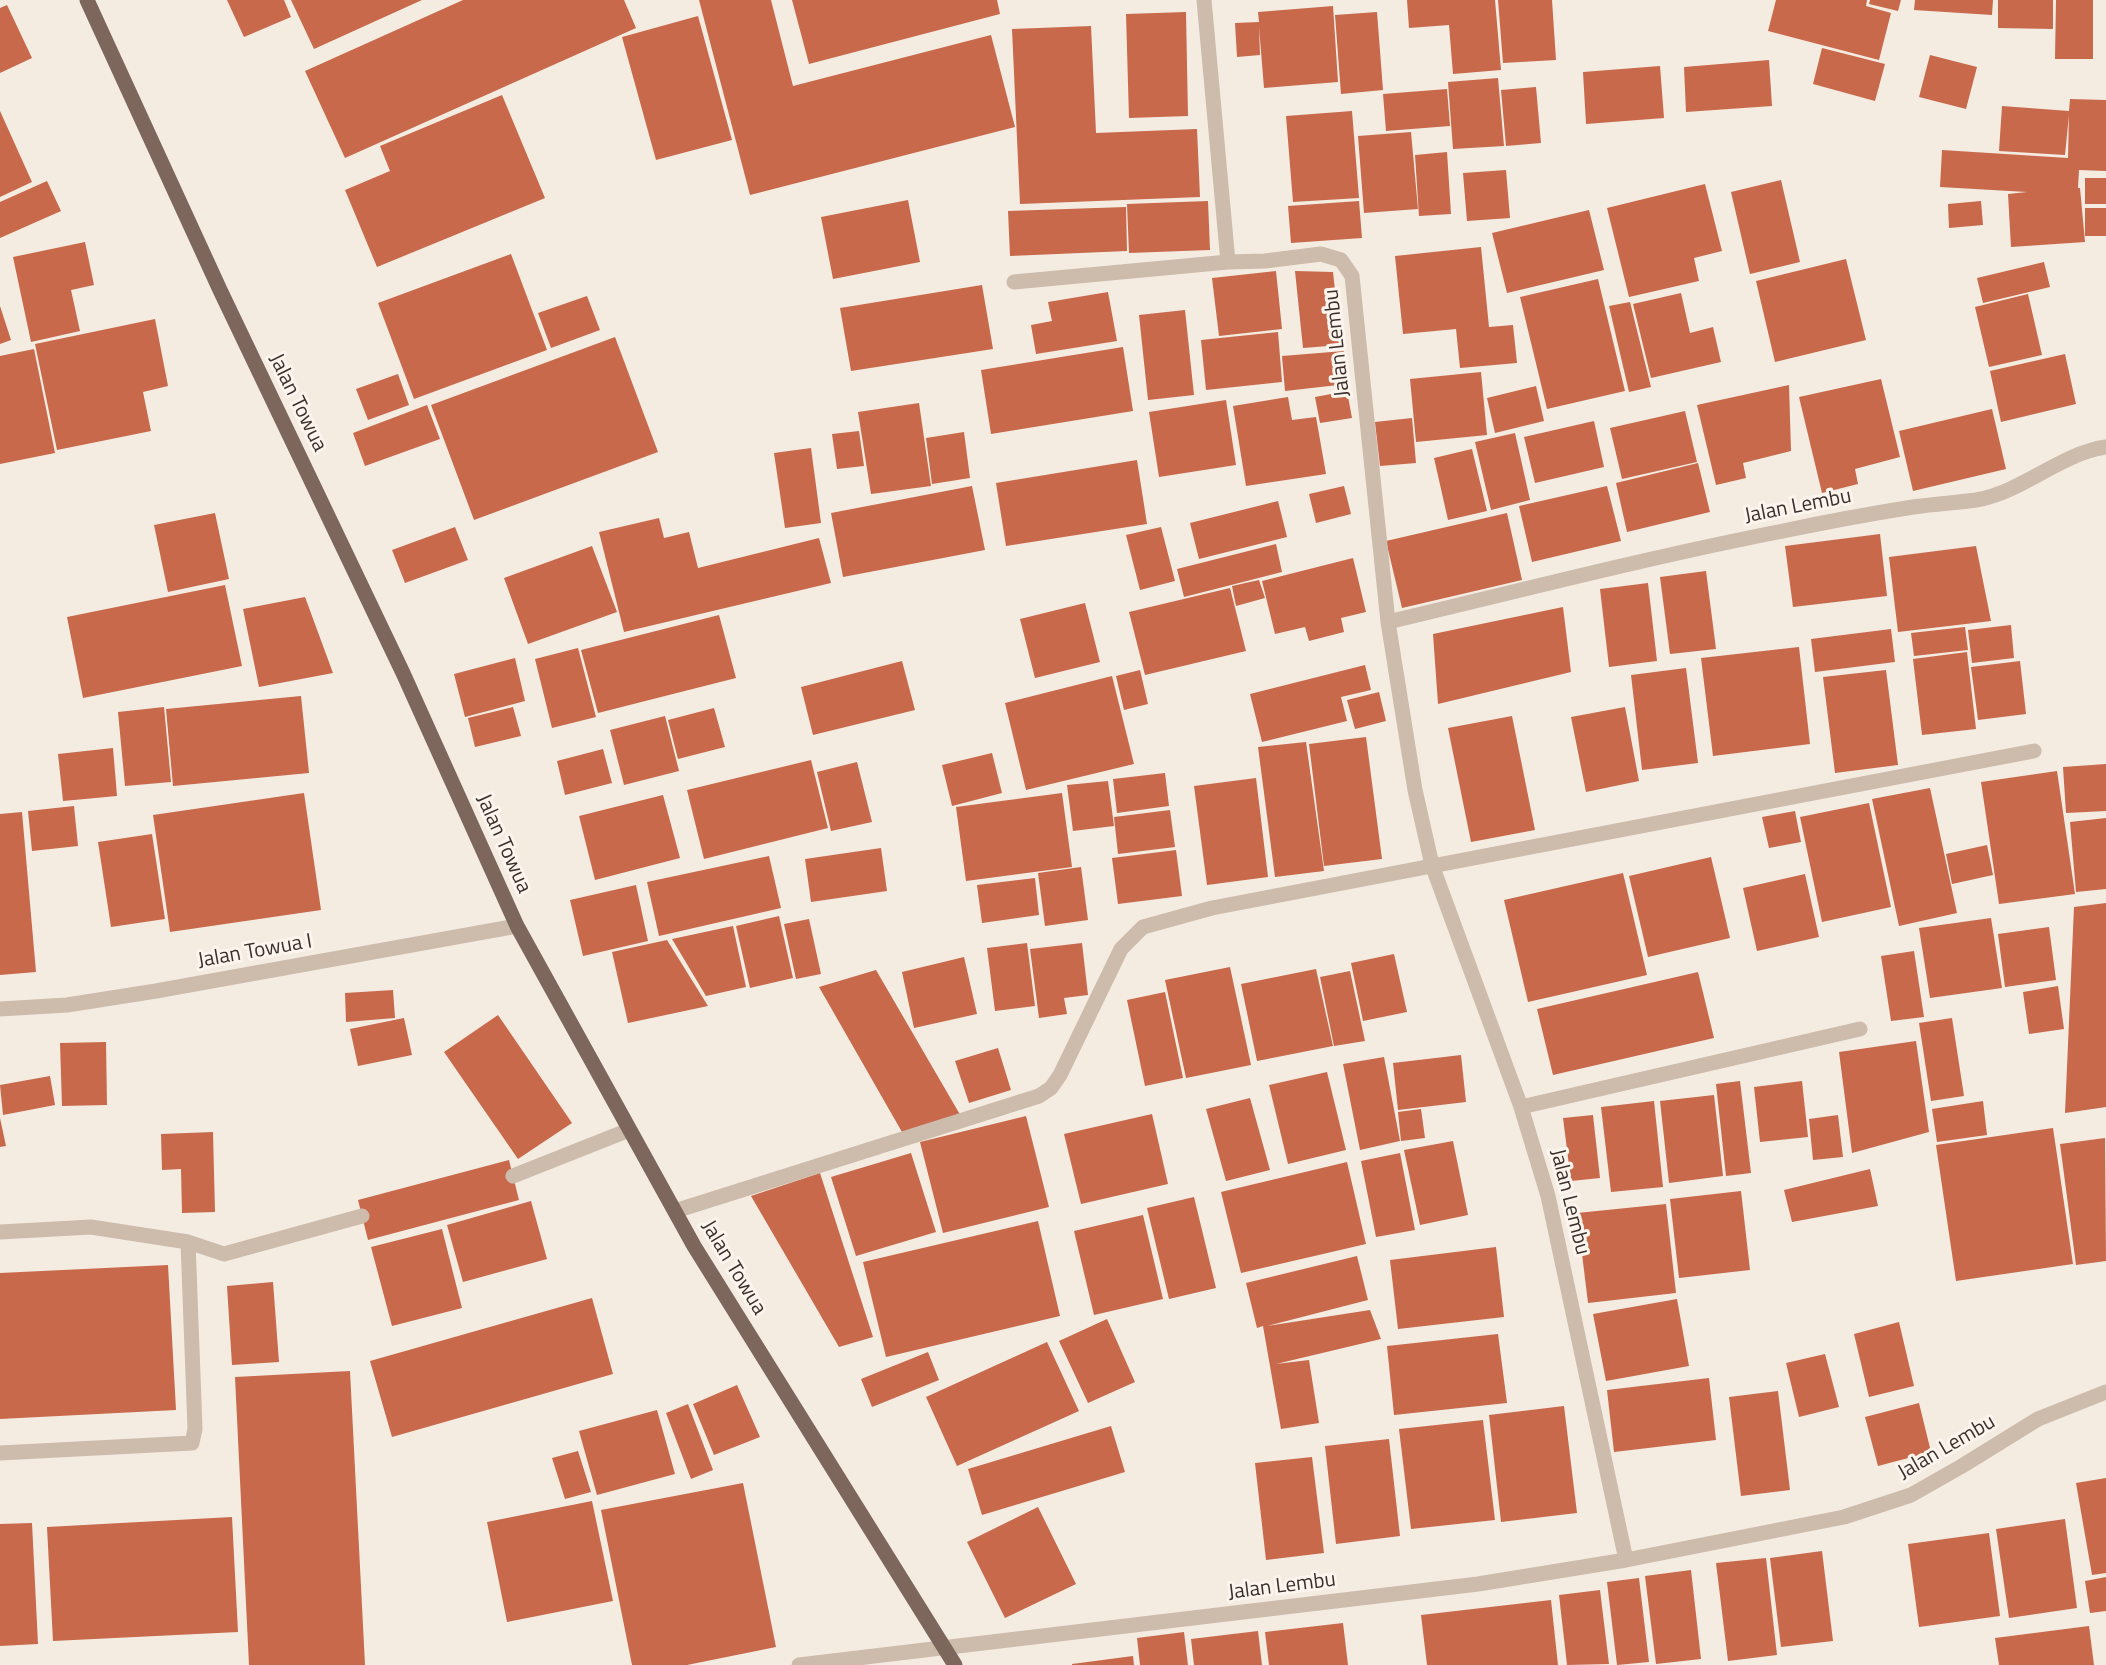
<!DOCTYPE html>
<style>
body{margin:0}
canvas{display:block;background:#f4ebe1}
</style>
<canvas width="2106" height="1665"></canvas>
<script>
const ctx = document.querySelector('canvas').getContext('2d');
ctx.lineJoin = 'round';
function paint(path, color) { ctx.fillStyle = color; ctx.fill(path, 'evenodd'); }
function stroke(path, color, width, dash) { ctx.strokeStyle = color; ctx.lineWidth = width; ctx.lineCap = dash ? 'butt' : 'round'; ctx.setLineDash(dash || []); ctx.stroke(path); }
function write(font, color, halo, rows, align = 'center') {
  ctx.font = font + ' "Titillium Web",sans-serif'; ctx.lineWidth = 6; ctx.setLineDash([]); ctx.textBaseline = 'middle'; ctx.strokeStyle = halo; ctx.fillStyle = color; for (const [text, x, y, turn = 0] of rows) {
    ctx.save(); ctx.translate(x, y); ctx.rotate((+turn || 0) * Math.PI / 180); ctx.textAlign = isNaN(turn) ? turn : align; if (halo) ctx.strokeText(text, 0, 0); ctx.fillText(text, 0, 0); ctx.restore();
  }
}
paint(new Path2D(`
 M227,0H284L291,17L244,37Z
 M291,0H422L314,49Z
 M463,0H624L636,28L345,158L305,71Z
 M699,0H771L793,86L991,35L1015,127L750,195Z
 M792,0H997L1000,14L809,64Z
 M1407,0H1495L1501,70L1453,74L1449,25L1409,28Z
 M1498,0H1552L1556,60L1503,63Z
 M1776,0H1867L1866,6L1891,13L1879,60L1768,31Z
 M1870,0H1901L1898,11L1869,4Z
 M1915,0H1993L1992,15L1914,10Z
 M1998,0H2053V29L1998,28Z
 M2056,0H2093V59H2055Z
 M7,5L32,58L0,73V8Z
 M1333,6L1338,82L1264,88L1259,27L1260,55L1237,57L1235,23L1259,22L1258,12Z
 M1186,12L1188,116L1129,118L1126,14Z
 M1377,12L1383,90L1341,94L1335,15Z
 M698,16L732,140L656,160L622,37Z
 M1091,26L1096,133L1197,129L1200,197L1020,204L1012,29Z
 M1822,48L1885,64L1875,101L1813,84Z
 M1930,55L1977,67L1966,109L1919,97Z
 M1769,60L1772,106L1686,112L1684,67Z
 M1660,66L1664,118L1586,124L1583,72Z
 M1498,78L1504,146L1453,149L1448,82Z
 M1536,87L1541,143L1506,146L1501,90Z
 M1447,89L1450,126L1386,131L1383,94Z
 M502,95L545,198L377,267L345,190L390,171L380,146Z
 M2070,99L2106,100V171L2079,170L2078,188H2080L2085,242L2011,247L2008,194L2027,192L1940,187L1942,150L2068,158L2069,115L2065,155L1999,151L2002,106L2069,111Z
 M0,111L32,182L0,197Z
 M1352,111L1359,198L1293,202L1286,116Z
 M1411,132L1418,209L1364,213L1358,136Z
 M1447,152L1451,214L1419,216L1415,155Z
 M1506,170L1510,218L1467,221L1463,173Z
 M2085,178H2106V204H2085Z
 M1781,180L1800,262L1750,274L1731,192Z
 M47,181L61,211L0,238V202Z
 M1705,184L1722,251L1694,258L1699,281L1629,297L1607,208Z
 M908,200L920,262L833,279L821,217Z
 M1208,201L1210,250L1129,253L1127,204Z
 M1359,201L1362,238L1291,243L1288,206Z
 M1981,201L1983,225L1949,228L1948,204Z
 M1126,207L1127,251L1010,256L1008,211Z
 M2085,208H2106V236H2085Z
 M1589,210L1604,270L1507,293L1492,233Z
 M85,242L94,285L71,290L80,331L31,342L13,257Z
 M1481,247L1489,327L1513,325L1517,363L1460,368L1456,329L1403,334L1395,256Z
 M511,254L547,350L414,399L378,303Z
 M1846,259L1866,340L1775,362L1756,281Z
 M2044,262L2050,287L1983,303L1977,278Z
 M1276,271L1282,329L1219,336L1212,278Z
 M1295,271L1333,272L1341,345L1303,348Z
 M1598,279L1625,391L1547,409L1520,297Z
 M982,285L993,349L851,371L840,308Z
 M1108,292L1117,341L1036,354L1031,325L1052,321L1048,302Z
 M1681,293L1690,333L1713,327L1721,362L1651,378L1633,304Z
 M2028,294L2042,355L1989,367L1975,307Z
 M587,296L600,330L551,348L538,313Z
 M1630,302L1651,387L1629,392L1609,306Z
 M0,306L11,340L0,344Z
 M1185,310L1194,395L1148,400L1139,315Z
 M155,319L168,386L143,392L151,431L57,450L35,344Z
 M1278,332L1282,382L1206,390L1201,340Z
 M615,337L658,452L474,520L431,405Z
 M1123,347L1133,411L991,434L981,370Z
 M34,349L55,453L0,464V356Z
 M1344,351L1347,384L1285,391L1282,356Z
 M2065,354L2076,404L2001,422L1990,371Z
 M1481,372L1487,435L1416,442L1410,379Z
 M398,374L409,405L368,420L356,389Z
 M1881,379L1900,457L1855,469L1858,484L1822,493L1799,397Z
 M1789,385L1791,451L1743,463L1746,478L1716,485L1697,405Z
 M1536,386L1544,421L1495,433L1487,398Z
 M1347,391L1352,418L1320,423L1315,397Z
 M1288,397L1292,420L1316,417L1326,474L1246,486L1233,406Z
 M1226,400L1236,465L1159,477L1149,412Z
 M919,403L931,486L871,494L858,412Z
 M427,405L440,439L365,466L353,433Z
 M1992,409L2006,469L1913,491L1899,431Z
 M1685,411L1697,462L1622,479L1610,428Z
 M1412,418L1416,463L1380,466L1375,422Z
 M1594,421L1604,467L1535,483L1524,437Z
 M859,431L864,466L837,469L832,434Z
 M964,432L970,478L932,484L926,438Z
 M1515,433L1530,500L1491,510L1475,442Z
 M811,448L821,523L785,528L774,453Z
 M1472,449L1487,511L1448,520L1434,458Z
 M1137,460L1147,524L1006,546L996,483Z
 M1698,463L1710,512L1627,532L1616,483Z
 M972,486L985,550L843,577L831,513Z
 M1344,486L1351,514L1316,523L1309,494Z
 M1607,486L1621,541L1532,562L1519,506Z
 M1278,501L1287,537L1199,559L1190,523Z
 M215,513L229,579L168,592L154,525Z
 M1507,513L1522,580L1402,608L1386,541Z
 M659,518L664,538L689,532L698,568L819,538L831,583L624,632L599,532Z
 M455,527L468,560L405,583L392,550Z
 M1161,527L1175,581L1140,590L1126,535Z
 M1880,534L1887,596L1793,607L1785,546Z
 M1276,544L1282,572L1184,597L1177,569Z
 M592,546L617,612L528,644L504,578Z
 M1976,546L1991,621L1898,632L1889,557Z
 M1353,558L1366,612L1341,618L1344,632L1309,641L1305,627L1275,634L1262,581Z
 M1706,571L1716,649L1670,654L1660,577Z
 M1259,580L1265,598L1236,606L1232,586Z
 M1648,583L1657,661L1609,667L1600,589Z
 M225,585L242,666L83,698L67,617Z
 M1230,588L1246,651L1145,675L1129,612Z
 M305,597L333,673L259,687L243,609Z
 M1085,603L1100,662L1035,678L1020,619Z
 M1563,607L1571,672L1438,704L1433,634Z
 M719,615L736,678L598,713L581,650Z
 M2011,625L2014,658L1972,663L1968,630Z
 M1965,627L1968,650L1914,656L1911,633Z
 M1891,629L1895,662L1815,672L1811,639Z
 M1799,647L1810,744L1713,756L1701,658Z
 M578,648L596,717L552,728L535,659Z
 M1967,652L1976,729L1922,735L1913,659Z
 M515,658L525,701L465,717L454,674Z
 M902,661L915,710L813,735L801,687Z
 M2020,661L2026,714L1978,720L1971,667Z
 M1365,665L1371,690L1341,697L1347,721L1262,742L1250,694Z
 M1686,668L1698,763L1642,770L1631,675Z
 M1140,670L1148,704L1124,710L1116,676Z
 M1886,670L1898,765L1835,773L1823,677Z
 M1112,676L1134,764L1026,790L1005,703Z
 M1379,692L1386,721L1355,729L1347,700Z
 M301,696L309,773L173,786L166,709Z
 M164,707L171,782L125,786L118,712Z
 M513,707L521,736L475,747L468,718Z
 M1625,707L1639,781L1586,792L1571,717Z
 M714,708L725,747L678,759L668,720Z
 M665,716L679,771L624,785L610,730Z
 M1512,716L1535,830L1471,842L1448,728Z
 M1366,737L1382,859L1324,866L1309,744Z
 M1306,742L1324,871L1275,877L1258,747Z
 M113,748L117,796L63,801L58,754Z
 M603,749L612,783L565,795L557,761Z
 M992,753L1002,793L952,806L942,765Z
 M811,760L828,828L704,859L687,790Z
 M857,762L872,822L831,831L817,772Z
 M2106,764V811L2066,813L2063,767Z
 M2057,771L2075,894L1999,904L1981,782Z
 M1165,773L1169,806L1117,813L1113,779Z
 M1256,778L1268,877L1207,885L1194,786Z
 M1108,781L1114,826L1073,831L1067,785Z
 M1930,788L1957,913L1899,926L1872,799Z
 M304,793L321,910L170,932L153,815Z
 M1062,793L1072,867L966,881L956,807Z
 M663,795L680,858L595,880L579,816Z
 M1869,803L1891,907L1822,922L1800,817Z
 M74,806L78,846L32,851L28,811Z
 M1170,810L1175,847L1118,854L1114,817Z
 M1795,811L1801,842L1769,848L1762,817Z
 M22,812L36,972L0,975V814Z
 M2106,818V889L2076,892L2070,822Z
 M152,834L165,919L111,927L98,842Z
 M1987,845L1993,875L1952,884L1946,854Z
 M881,848L887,891L811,902L805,859Z
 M1176,850L1182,896L1118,904L1112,858Z
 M769,856L781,908L659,936L647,882Z
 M1711,857L1730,938L1648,957L1629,876Z
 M1081,867L1088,920L1045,926L1038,873Z
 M1623,873L1647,975L1528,1002L1504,900Z
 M1805,874L1819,937L1757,951L1743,888Z
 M1035,878L1039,915L982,923L977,885Z
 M636,885L648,941L583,956L570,900Z
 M2106,903V1107L2065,1113L2074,907Z
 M779,916L793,978L750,988L736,926Z
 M1991,918L2002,988L1930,998L1919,928Z
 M809,919L821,974L796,979L784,924Z
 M733,926L746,987L706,996L672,939Z
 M2049,927L2056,980L2005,987L1998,934Z
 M667,940L708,1006L628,1023L612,952Z
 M1027,943L1035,1006L995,1011L987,948Z
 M1082,943L1088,995L1064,998L1067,1014L1039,1018L1030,949Z
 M1914,951L1924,1017L1891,1021L1881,956Z
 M1394,954L1407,1012L1363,1021L1351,963Z
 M964,957L977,1014L914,1028L902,972Z
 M1230,967L1251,1065L1186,1078L1165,980Z
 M1316,969L1333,1046L1257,1061L1241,984Z
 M876,970L962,1118L902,1132L819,987Z
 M1350,971L1365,1041L1334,1046L1320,977Z
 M1698,972L1714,1038L1553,1075L1537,1009Z
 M2058,986L2064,1029L2029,1034L2023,992Z
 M393,990L395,1018L346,1022L345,993Z
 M1165,992L1183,1078L1145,1086L1127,1000Z
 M498,1015L572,1123L518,1159L444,1052Z
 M404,1018L412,1055L358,1066L350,1029Z
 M1952,1018L1964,1096L1931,1101L1919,1023Z
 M1916,1041L1929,1132L1852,1153L1839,1052Z
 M106,1042L107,1105L62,1106L60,1043Z
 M998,1048L1011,1090L969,1103L955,1061Z
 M1461,1055L1466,1102L1398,1110L1393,1063Z
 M1384,1057L1400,1141L1360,1150L1343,1064Z
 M1327,1072L1346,1150L1288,1164L1269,1085Z
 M50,1076L55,1105L3,1115L0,1085Z
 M1740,1081L1751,1173L1726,1176L1716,1084Z
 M1802,1081L1808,1137L1760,1142L1754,1087Z
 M1714,1095L1723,1176L1669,1183L1660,1101Z
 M1250,1098L1270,1170L1226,1181L1206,1109Z
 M1654,1101L1663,1187L1611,1192L1601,1107Z
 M1983,1101L1987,1135L1937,1142L1932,1109Z
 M1421,1109L1425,1138L1401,1141L1398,1112Z
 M1152,1114L1168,1184L1081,1204L1064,1134Z
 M1593,1115L1600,1178L1571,1181L1563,1118Z
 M1838,1115L1843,1157L1813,1160L1809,1119Z
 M1026,1116L1049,1207L943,1233L920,1142Z
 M0,1118L6,1146L0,1147Z
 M2053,1128L2073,1264L1956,1281L1936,1145Z
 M213,1132L215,1212L182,1213L181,1169L162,1170L161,1134Z
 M2105,1138L2106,1261L2076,1265L2060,1144Z
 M1453,1141L1468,1215L1420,1225L1404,1150Z
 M911,1153L936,1232L856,1256L831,1177Z
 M1400,1153L1415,1230L1376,1237L1361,1161Z
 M509,1160L519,1200L368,1240L358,1200Z
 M1347,1162L1366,1244L1241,1273L1221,1192Z
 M1870,1169L1878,1206L1792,1222L1784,1190Z
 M820,1173L873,1337L839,1347L751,1196Z
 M1741,1191L1750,1270L1679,1278L1670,1199Z
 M1194,1197L1216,1288L1169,1299L1147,1208Z
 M531,1201L547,1259L463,1282L447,1225Z
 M1666,1204L1676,1293L1588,1303L1577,1213Z
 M1143,1215L1163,1299L1094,1315L1074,1231Z
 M1038,1221L1060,1316L886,1357L863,1262Z
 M442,1229L462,1308L392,1326L371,1247Z
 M1496,1247L1504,1317L1398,1329L1390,1260Z
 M1357,1256L1368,1300L1267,1326L1370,1310L1381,1339L1276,1364L1309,1360L1319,1423L1281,1429L1263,1326L1257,1328L1246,1283Z
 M168,1265L176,1410L0,1419V1273Z
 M273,1282L279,1362L232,1365L227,1286Z
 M592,1298L613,1374L392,1437L370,1361Z
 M1677,1299L1689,1366L1606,1381L1593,1314Z
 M1107,1319L1135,1382L1088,1403L1059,1341Z
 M1899,1322L1914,1386L1869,1397L1854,1334Z
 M1498,1334L1507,1403L1394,1415L1387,1346Z
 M1047,1342L1079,1411L957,1466L926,1397Z
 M928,1352L939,1380L872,1407L861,1379Z
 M1825,1354L1839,1407L1799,1417L1786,1363Z
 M350,1371L365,1665H249L235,1377Z
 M1709,1378L1716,1440L1614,1452L1607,1390Z
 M737,1385L760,1437L714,1455L693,1404Z
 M1778,1391L1790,1490L1741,1496L1729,1397Z
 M1919,1403L1931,1452L1878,1466L1865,1417Z
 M688,1404L713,1470L691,1479L666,1413Z
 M1564,1406L1577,1513L1501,1522L1489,1415Z
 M657,1410L675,1474L597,1495L579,1431Z
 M1483,1420L1495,1520L1411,1529L1399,1429Z
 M1111,1426L1125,1472L982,1515L968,1469Z
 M1389,1439L1400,1536L1336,1544L1325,1446Z
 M578,1451L591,1492L565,1499L552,1458Z
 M1312,1457L1324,1553L1266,1560L1255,1463Z
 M2106,1478V1573L2092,1575L2076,1483Z
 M743,1483L776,1647L687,1665H632L601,1510Z
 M592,1501L613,1601L507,1622L487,1522Z
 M1038,1507L1076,1584L1005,1618L967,1542Z
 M232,1517L238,1632L53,1641L47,1527Z
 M2065,1519L2077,1608L2009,1618L1996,1529Z
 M32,1523L38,1644L0,1646V1524Z
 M1989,1533L2000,1616L1919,1627L1908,1544Z
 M1822,1551L1833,1641L1781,1647L1770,1558Z
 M1766,1558L1777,1655L1728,1661L1716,1563Z
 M1691,1570L1701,1659L1656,1664L1645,1576Z
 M2106,1577V1611L2090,1613L2085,1581Z
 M1639,1578L1649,1662L1617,1665L1607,1582Z
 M1600,1590L1609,1664L1567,1665L1559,1595Z
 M1551,1600L1558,1665H1427L1421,1615Z
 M1343,1623L1348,1665H1269L1265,1632Z
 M2089,1626L2094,1665H1999L1995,1638Z
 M1258,1631L1262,1665H1194L1191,1639Z
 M1184,1632L1188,1665H1140L1137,1638Z
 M1133,1656L1134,1665H1072V1664Z`), '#c8694b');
stroke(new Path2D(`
 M513,1176L629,1130
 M0,1232L91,1227L188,1242L224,1254L362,1216
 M0,1453L192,1443L195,1429L188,1242`), '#cdbbac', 15);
stroke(new Path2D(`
 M1204,0L1228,262L1265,261L1321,254L1341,260L1352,276L1388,622L1415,790L1432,865L1521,1107L1548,1196L1626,1560
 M1014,282L1228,262
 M1388,622C1519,591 1650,557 1783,531C1826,522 1869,514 1913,507C1934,504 1955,503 1976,500C2023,492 2059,454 2106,447
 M0,1009L67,1005L156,991L517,926
 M1521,1107L1860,1029
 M675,1211L1039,1096L1051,1088L1060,1075L1121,949L1143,927L1212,908L2034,751
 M799,1665L1478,1584L1626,1560L1844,1517L1911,1495L1962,1466L2038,1419L2106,1392`), '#cdbbac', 15);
stroke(new Path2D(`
 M87,0L220,290L403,673L517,926L694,1246L955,1665`), '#7d675c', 15);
write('21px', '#3b302b', '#fbf5ee', [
 ["Jalan Lembu",1338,343,-96],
 ["Jalan Towua",297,403,64],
 ["Jalan Lembu",1798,507,-11],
 ["Jalan Towua",503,844,66],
 ["Jalan Towua I",255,952,-10],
 ["Jalan Lembu",1569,1202,76],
 ["Jalan Towua",733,1268,59],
 ["Jalan Lembu",1947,1448,-30],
 ["Jalan Lembu",1282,1587,-7]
]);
</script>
